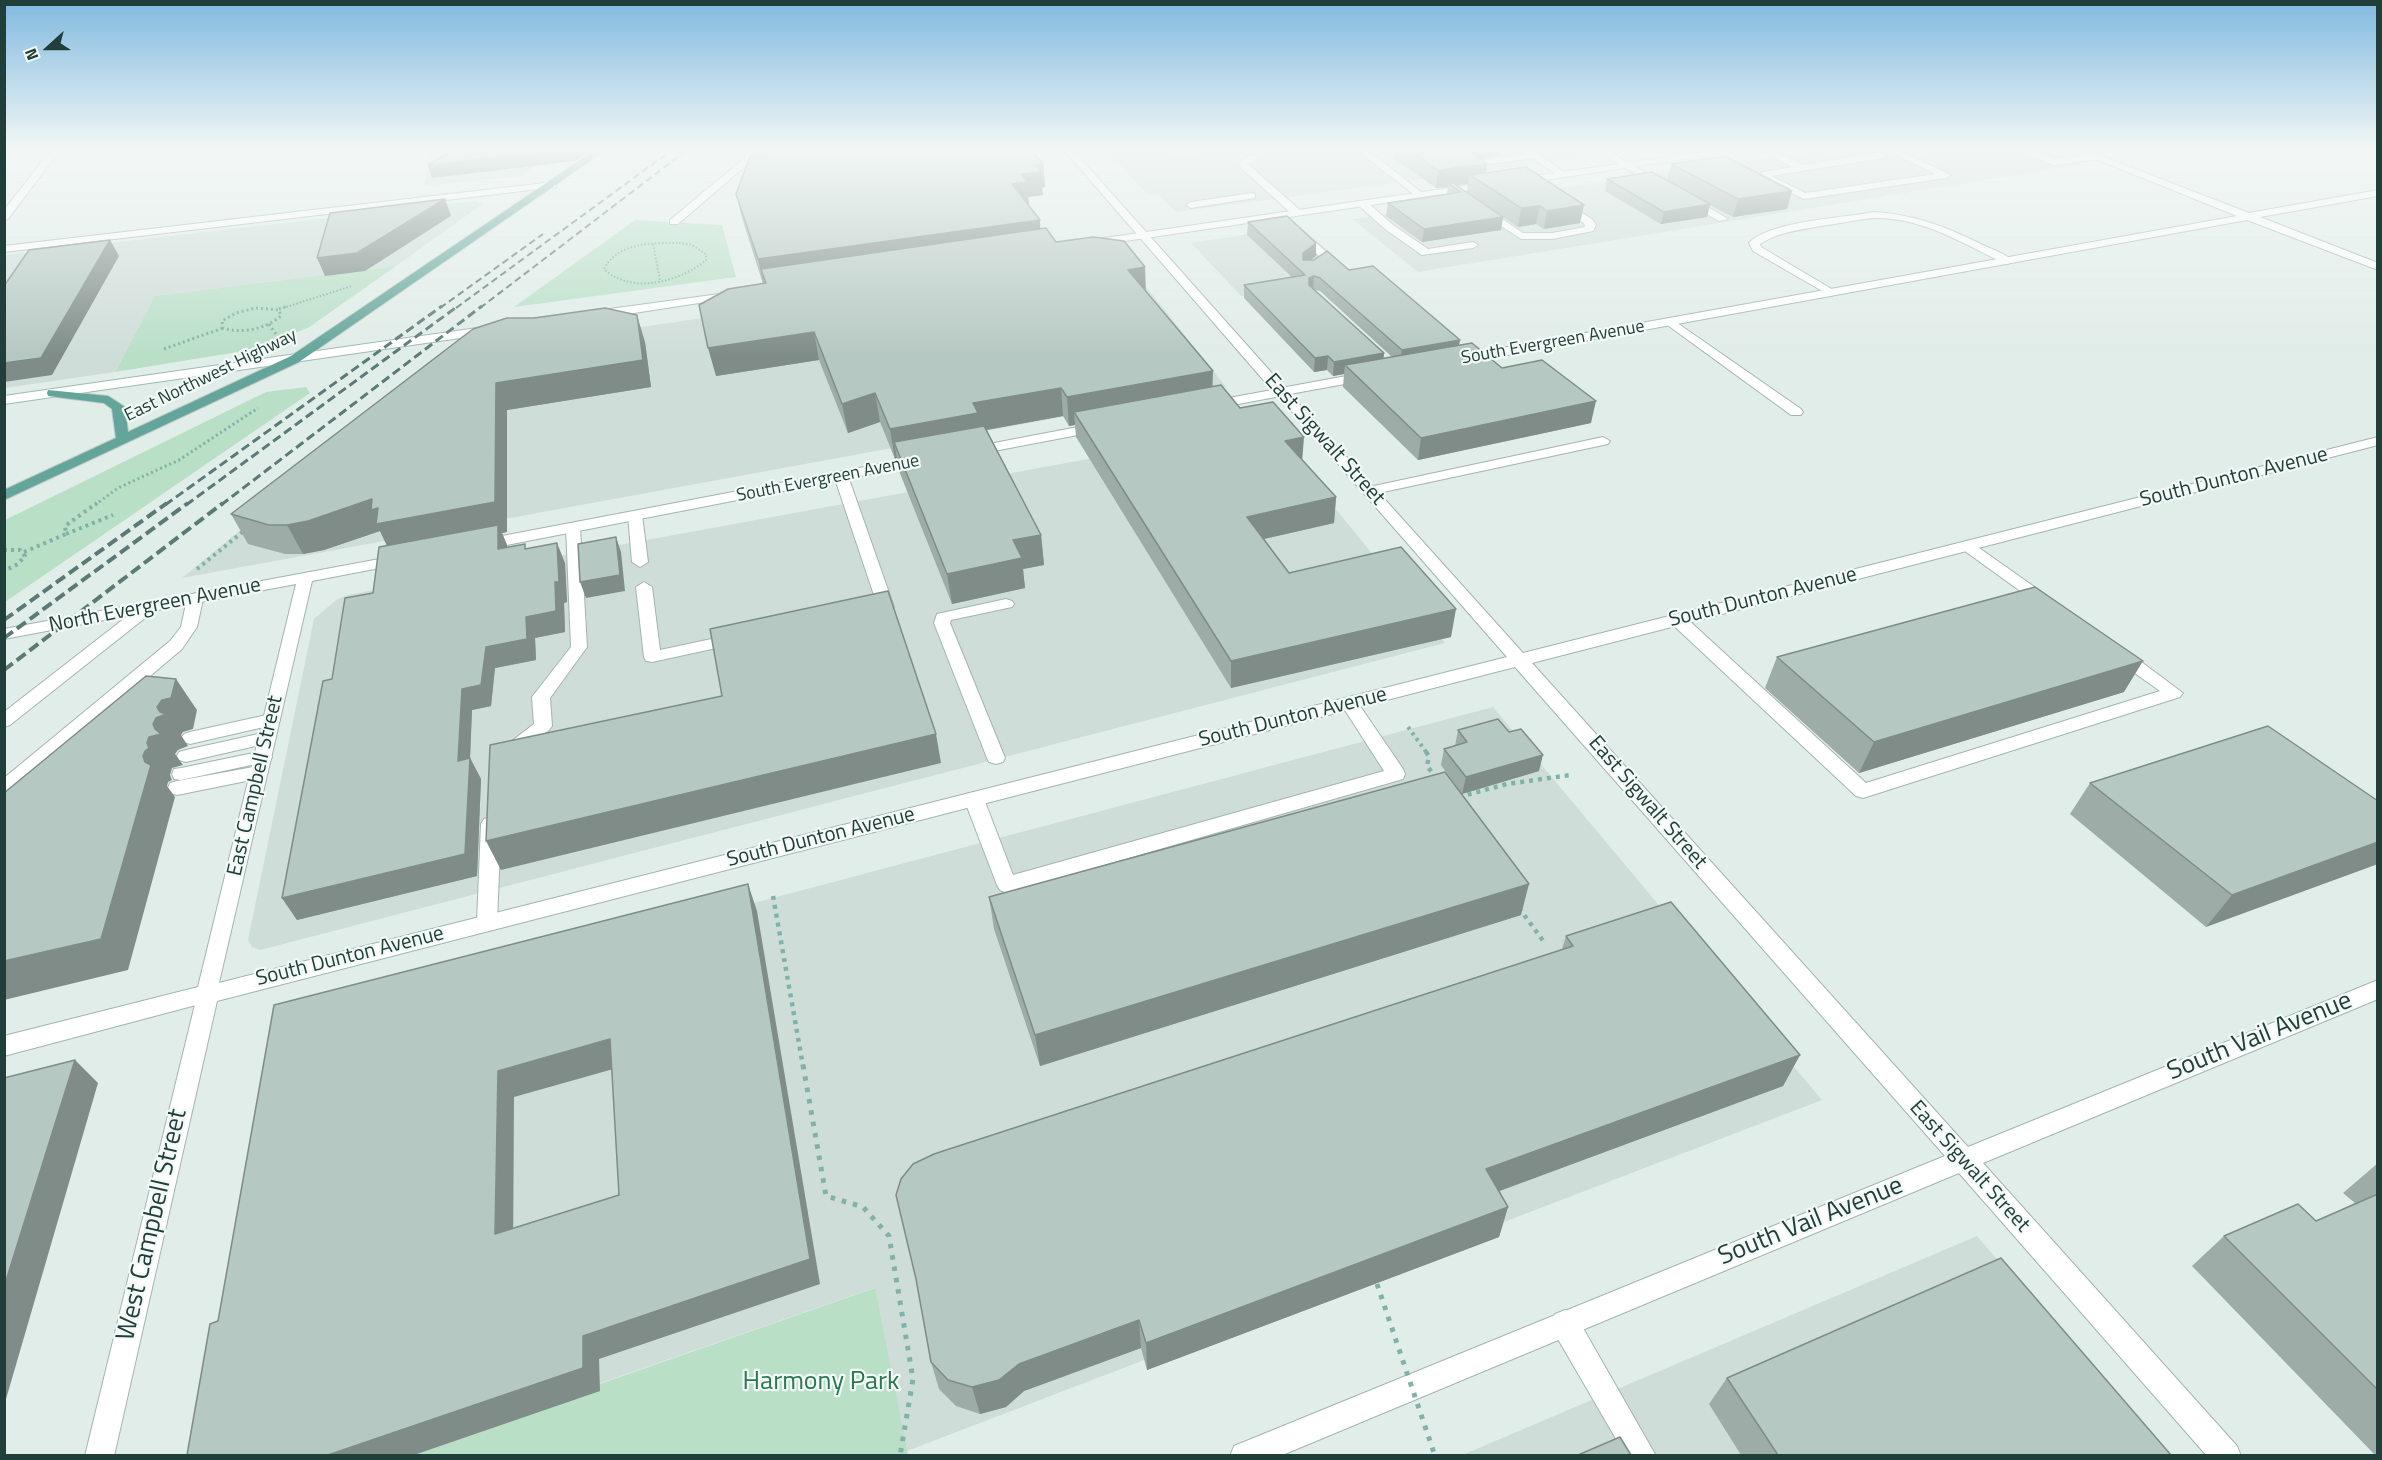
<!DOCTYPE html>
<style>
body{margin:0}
#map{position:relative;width:2382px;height:1460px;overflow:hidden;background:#e1ede9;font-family:"Titillium Web",sans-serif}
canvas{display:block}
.frame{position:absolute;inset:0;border:6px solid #203f3a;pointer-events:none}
.north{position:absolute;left:18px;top:18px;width:60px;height:60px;-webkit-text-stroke:4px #f2f9f6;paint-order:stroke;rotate:249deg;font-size:16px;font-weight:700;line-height:24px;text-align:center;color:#203f3a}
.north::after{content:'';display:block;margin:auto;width:21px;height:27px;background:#203f3a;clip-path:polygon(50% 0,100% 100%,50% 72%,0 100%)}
</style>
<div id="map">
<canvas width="2382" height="1460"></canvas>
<div class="frame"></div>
<div class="north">N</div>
</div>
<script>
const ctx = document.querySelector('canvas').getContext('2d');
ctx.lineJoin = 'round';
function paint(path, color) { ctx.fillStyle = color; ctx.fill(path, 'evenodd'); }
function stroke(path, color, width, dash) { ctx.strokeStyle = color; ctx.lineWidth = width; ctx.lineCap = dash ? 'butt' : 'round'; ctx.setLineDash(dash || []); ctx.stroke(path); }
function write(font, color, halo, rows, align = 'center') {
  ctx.font = font + ' "Titillium Web",sans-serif'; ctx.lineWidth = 4.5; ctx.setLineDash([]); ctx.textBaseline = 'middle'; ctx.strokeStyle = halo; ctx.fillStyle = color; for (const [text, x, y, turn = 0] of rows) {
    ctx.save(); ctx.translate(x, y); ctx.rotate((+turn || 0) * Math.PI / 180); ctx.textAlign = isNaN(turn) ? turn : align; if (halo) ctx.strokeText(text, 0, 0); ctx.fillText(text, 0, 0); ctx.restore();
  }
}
paint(new Path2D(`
 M430,150H560L521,176L424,186Z
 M1106,150H1167L1173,155L1215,150H1568L1580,158L1176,212L1158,195L1146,193Z
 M1821,150H2048L2083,164L1418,272L1352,219Z
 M475,201L483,204L396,266L155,296L115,372L5,388V255Z
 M1300,226L1358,277L1241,296L1191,243Z
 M1100,259L1128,264L1226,387L182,578L453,355Z
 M1268,426L1445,643L260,950L252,947L248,940L314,619L336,600L347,595Z
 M1493,707L1822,1100L907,1451L874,1288L393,1455L203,1456L275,1030Z
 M1977,1236L2166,1455L1460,1456Z`), '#cfddd8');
paint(new Path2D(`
 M635,220L722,225L736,277L514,307Z
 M396,266L308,328L244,351L115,372L155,296Z
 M306,387L310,393L5,602V520L266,392Z
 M875,1288L908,1455L393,1456Z`), '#b9dfc7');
const service = new Path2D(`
 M754,150H764L678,224H670V220Z
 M1357,150H1367L1425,195L1417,197Z
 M1522,150H1533L1568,175L1560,177L1532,158L1477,166L1476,170L1473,171L1463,165L1468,162L1525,154Z
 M1760,150H1772L1804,165L1883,152L1888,155L1883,158L1771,176L1805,193L1935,174L1886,150H1898L1951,175L1946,178L1804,199L1758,177V173L1792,167Z
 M2015,150H2029L2055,159L2095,154L2100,157L2095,160L2054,165Z
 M1252,155L1260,157L1248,164L1301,211V215H1293L1239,166V162Z
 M1628,163L1666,183L1668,185L1660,187L1625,168L1623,166Z
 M1252,193L1255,194V198L1191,208L1186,205L1191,202Z
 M1683,197H1691L1728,219L1719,221L1683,201Z
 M1561,200L1592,219L1596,225L1593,231L1552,239H1521L1477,210L1486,208L1523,233H1552L1585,227L1584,223L1557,205L1556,203Z
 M1358,201H1366L1393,225L1428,249L1473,242L1478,245L1473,248L1422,255L1385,229L1358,205Z
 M1874,212C1914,214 1949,228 1985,246C1994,250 2006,254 2013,261L2008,264L2004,263C1964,244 1921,217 1875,218C1858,219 1839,224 1821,226C1800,230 1778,232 1760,244L1761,247L1835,291L1837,293L1831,296L1753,251L1749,243C1770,221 1843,218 1874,212Z
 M1298,227L1331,256L1309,271L1304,268L1319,256L1294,232L1293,230Z
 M1670,318L1801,409L1803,412L1801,415H1791L1666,324L1664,322Z
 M1603,437L1610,441L1608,444L1369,495L1362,491L1369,487Z
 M841,472L848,476L894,607L892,610L877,614L869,609L877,604L834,476Z
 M635,511L642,515L648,562L640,567L632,562L628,515Z
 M573,523L580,527L587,647L550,698L552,726L549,730L516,755L510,757L504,755L501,751L504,747L534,724L532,697L571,647L566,527Z
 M1967,541L1972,543L2053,600L2055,603L2053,606H2041L1962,549L1959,546L1962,543Z
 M644,582L652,587L660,650L735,634L741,635L743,639L741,643L735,644L652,662L646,661L644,657L636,587Z
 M195,594L203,599L197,627L182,649L11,794L4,795V778L170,641L181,627L187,599Z
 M1006,599L1012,601L1014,604L1012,607L951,620L950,623L1005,758L1003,762L996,764L989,762L987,758L934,623L937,614Z
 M1678,615L1684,616L1866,783L2160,691L2112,657L2110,653L2112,649H2124L2183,693L2180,697L1863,798L1856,796L1672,624L1670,620Z
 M1350,698L1356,700L1403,769L1405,774L1403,779L1007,893L1000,890L997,885L964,799L967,794L974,792L981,794L984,799L1013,875L1384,771L1341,704L1344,700Z
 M271,714L277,716L280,720L277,724L190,744L184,742L181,738L184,734L190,732Z
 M267,732L273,734L276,738L273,742L186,762L179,760L177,756L179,752L186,750Z
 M263,751L270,753L272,757L270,761L181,780L174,779L172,774L174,769L181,768Z
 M259,766L266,767L268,772L266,777L177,795L170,793L168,788L170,783L177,781Z
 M491,817L498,819L501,824L497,922L494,928L487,930L480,928L477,922L481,824L484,819Z
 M1565,1310L1575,1314L1656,1456H1626L1555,1334L1551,1324L1555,1314Z`);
const minor = new Path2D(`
 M51,150H60L8,219L4,220V210Z
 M1597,150H1608L1633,166L1625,168Z
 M2073,150H2086L2249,213L2378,190V196L2260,217L2378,263V270L2247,220L1463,363L1457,359L1463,355L2237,216Z
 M553,182L556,183V187L4,252V246Z
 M1368,372L1374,376L1372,379L1290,394L1523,653L2378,437V445L1532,663L1968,1147L2378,980V999L1983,1163L2237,1446L2241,1456H2207L1959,1173L1280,1456H1230L1234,1446L1945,1156L1515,667L217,1001L114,1456H85L199,988L1507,657L1275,392L1281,388Z
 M149,602L157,607L155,610L10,725L4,727V712L143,604Z`);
const tertiary = new Path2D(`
 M1064,150H1073L1286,389L1287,392L1286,395L1212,409L1207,408L1205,405L1207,402L1272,390Z
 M1099,423L1104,424L1106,427L1104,430L973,455L966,451L973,447Z
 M922,456L929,460L927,463L481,550L473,545L481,540Z
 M401,555L409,560L406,563L312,581L215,1000L4,1056V1036L198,987L296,584L4,639V629Z`);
const secondary = new Path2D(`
 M1718,150H1744L1519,184L1514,181L1519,178Z
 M1491,182L1496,185L1494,187L1091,246L1086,243L1091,240Z
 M734,292L738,293V297L595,319L589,315L595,311Z
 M491,326L495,327V333L4,404V396Z`);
const primary = new Path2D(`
 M595,150H606L299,362L4,500V490L116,438L112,409L104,403L48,396L47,393L48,390L108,396L125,407L128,432L291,356Z`);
stroke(service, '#a3b5b1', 2);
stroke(minor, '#a3b5b1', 2);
stroke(tertiary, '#a3b5b1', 2);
stroke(secondary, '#9fb9b3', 2);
stroke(primary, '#c1c9c8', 2);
stroke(new Path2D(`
 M679,243L692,245L706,254V260C680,282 631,295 604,269C618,242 652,243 679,243Z
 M653,244L660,280
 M283,308L352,286`), '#80b2a8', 2, [1.5, 2]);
stroke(new Path2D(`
 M256,308L279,310L281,316C265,329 243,334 223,328L222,321L236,313Z
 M279,309L288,306
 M269,324L277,336
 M164,349L223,328
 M95,505L118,488L179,460L258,408`), '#80b2a8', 3, [2, 3]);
stroke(new Path2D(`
 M66,534L113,515
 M4,550H20L25,556L18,564L4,571
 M24,552L66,534L65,526L97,503
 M197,569L245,530
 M1408,727L1427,753`), '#80b2a8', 4, [3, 4]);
stroke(new Path2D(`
 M1426,752L1429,756L1427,766L1437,779
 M1459,797L1507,784L1571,775
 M773,896L803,1066
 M1519,908L1544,942`), '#80b2a8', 4.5, [4, 5]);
stroke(new Path2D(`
 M803,1065L826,1196L863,1207L889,1236L913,1379L900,1456`), '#80b2a8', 5, [4.5, 7]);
paint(service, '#fff');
paint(minor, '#fff');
paint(tertiary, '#fff');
paint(secondary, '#fff');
paint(primary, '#63a59b');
stroke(new Path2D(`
 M440,308L543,234
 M456,308L672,150
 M480,308L687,150`), '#5b7a75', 2, [7, 4]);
stroke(new Path2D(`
 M165,505L442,306
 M186,505L458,306
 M221,505L482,306`), '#5b7a75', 3, [9, 4.5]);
stroke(new Path2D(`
 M4,620L167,503
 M4,638L188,503
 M4,670L223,503`), '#5b7a75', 4, [11, 5]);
stroke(new Path2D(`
 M1377,1284L1435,1456`), '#80b2a8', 5, [4.5, 7]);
paint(new Path2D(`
 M1394,150H1501L1500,155L1479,158L1485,172L1580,223L1544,229L1536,224L1518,227L1503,217L1501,230L1422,242L1386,216L1388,203L1447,194L1448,187L1436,188L1393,158ZM1468,184L1467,192L1457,185Z
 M1043,164L1045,187L1042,188L1043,195L1028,197L1029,205H1028L1040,229L1056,242L1146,292L1212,386L1240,408L1302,460L1336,497L1334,523L1264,539L1289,573L1451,637L1231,688L1076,437L1075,425L1069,426L1063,416L987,430L1041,535L1044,565L1023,569L1025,588L952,604L899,471L897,458L895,459L880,422L848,433L819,360L716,376L763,284L742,218L736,194Z
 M1671,164L1792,191L1787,209L1733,217L1710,205L1707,217L1661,224L1605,191L1607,179L1667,180Z
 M1248,222L1316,256L1310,260L1349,270L1460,340L1459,345L1502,368L1591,423L1418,460L1343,387L1344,374L1333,376L1327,370L1314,372L1244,298V285L1292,277L1247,235ZM1315,290L1320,291L1392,357L1384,359Z
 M645,342L651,387L507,410V532L502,533L507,545V548L527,549L565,563L567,602L564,603L565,632L535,638L536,660L495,668L491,706L472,710L470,758L481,779L477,876L297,920L282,898L332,679L373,593L387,546L380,531L324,550L303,554H285L248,544L231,514Z
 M1777,657L2124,692L1859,773L1765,688Z
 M1458,730L1509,732L1539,771L1462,794L1441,765L1444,749L1455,746Z
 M2090,783L2378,801L2206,927L2070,814Z
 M989,897L1521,915L1040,1066L994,929Z
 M1566,936L1800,1055L1783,1086L1499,1191L1508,1207L1499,1237L1147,1370L1141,1348L1024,1391L1006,1407L980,1414L956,1406L939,1389L931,1362L1562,949Z
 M2378,1163V1455H2375L2192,1266L2224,1236L2316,1221L2355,1203L2343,1193Z
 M1727,1378L2171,1455H1741L1709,1404Z`), '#9daca7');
paint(new Path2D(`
 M560,150H585V154L575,161L432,178L428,165Z
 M1463,150H1501L1500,155L1468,160Z
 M1043,164L1045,187L1042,188L1043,195L1028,197L1029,205L1014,207L1012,184L1021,174L1036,165Z
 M1487,164L1484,181L1470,175L1468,184L1452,186L1448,183V187L1436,188L1438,170Z
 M1792,191L1787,209L1733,217L1738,199Z
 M445,199L451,216L365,271L325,276L317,258Z
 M1710,204L1707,217L1661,224L1664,212Z
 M1584,205L1580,223L1544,229L1547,211Z
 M1540,206L1536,224L1518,227L1521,208Z
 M1503,217L1501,230L1422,242L1424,229Z
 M1040,220L1041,245L761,269L765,285H764L758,259Z
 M110,240L119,256L52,375L4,382V363Z
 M1316,243V256L1303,266V253Z
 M1145,267L1146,294L1128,270Z
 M1314,276L1313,290L1308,292L1309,278Z
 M637,315L645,342L651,387L507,410V532L502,533L507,545V569L391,554L380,531L324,550L303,554L287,525L496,383Z
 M814,332L819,360L716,376L708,348Z
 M1460,340L1457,354L1400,364L1402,350Z
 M1384,353L1383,368L1345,365L1344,374L1333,376L1334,362Z
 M1328,356L1327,370L1314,372L1315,358Z
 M1213,371L1212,399L1074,412L1075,425L1069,426L1067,397Z
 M1061,388L1063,416L980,431L894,442L897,458L895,459L890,429L973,403Z
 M875,393L880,422L848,433L842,404Z
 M1596,401L1591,423L1418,460L1421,438Z
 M1304,437L1302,463L1285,441Z
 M1336,497L1334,523L1246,543L1247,517Z
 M1041,535L1044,565L1023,569L1025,588L952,604L947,574L1013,540Z
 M616,537L621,552L625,591L586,598L580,582Z
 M557,543L565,563L567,602L564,603L565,632L535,638L536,660L495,668L491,706L472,710L469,782L458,761L462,689L486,647L526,617L555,582Z
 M1456,609L1451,637L1231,688V661Z
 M2143,661L2124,692L1859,773L1874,742Z
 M176,679L197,710L193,729L183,732L181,735L188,746L178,750L175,754L183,765L172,768L170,775L172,780L168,782L167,786L175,797L128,970L4,1000V961L145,762L143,756L149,737L155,729L153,724L157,707Z
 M936,734L941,763L501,870L486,841Z
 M1543,755L1539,771L1462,794L1466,777Z
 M470,758L481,779L477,876L297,920L282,898Z
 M2378,842V864L2206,927L2232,895Z
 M748,884L757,911L820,1284L599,1359L600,1391L414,1455H328L583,1336Z
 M1529,884L1521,915L1040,1066L1035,1035Z
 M610,1039L624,1066L514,1097L513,1259L495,1234L498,1071Z
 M1800,1055L1783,1086L1478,1199L1486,1169Z
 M75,1060L98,1083L4,1406V1287Z
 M1508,1207L1499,1237L1147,1370L1146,1343Z
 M1139,1320L1141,1348L1024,1391L1006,1407L980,1414L972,1387L1019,1364Z`), '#7f8c88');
const building = new Path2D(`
 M454,150H560L428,165Z
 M781,150H1032L1043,164L1036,165L1041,172L1021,174L1027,182L1012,184L1040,220L758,259L736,194L751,154Z
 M1409,150H1468L1487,164L1438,170Z
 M1725,156L1792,191L1738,199L1671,164Z
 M1526,167L1584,205L1547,211L1540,206L1521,208L1470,175Z
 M1652,172L1710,204L1664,212L1607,179Z
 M1448,183H1453L1503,217L1424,229L1388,203L1461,192Z
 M445,199L357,253L317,258L330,213Z
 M1287,216L1316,243L1303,253V260H1314L1327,251L1349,270L1373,266L1460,340L1402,350L1320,278L1314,276L1309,278V285L1384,353L1334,362L1328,356L1315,358L1244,285L1305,275L1248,222Z
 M1046,228L1056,242L1093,237L1124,241L1145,267L1128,270L1213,371L1067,397L1061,388L973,403L978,413L890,429L875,393L842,404L814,332L708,348L699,305L728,289L766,283L761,269Z
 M110,240L41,358L4,363V286L29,250Z
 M605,308L637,315L643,360L496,383L495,502L376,524L378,508L371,510L372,499L308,521L287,525H269L231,514L473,329L507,318H534Z
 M1472,343L1502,368L1542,360L1596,401L1421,438L1345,365Z
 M1221,385L1240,408L1273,402L1304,437L1285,441L1336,497L1247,517L1289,573L1401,547L1456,609L1231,661L1074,412Z
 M984,426L1041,535L1013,540L1022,558L947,574L894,442Z
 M498,525V549L525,544V549L557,543L559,582H555L556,611L526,617L527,639L486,647L481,685L462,689L458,761L470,758L465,854L282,898L323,681L332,679L345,598L373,593L379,547Z
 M616,537L620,575L580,582L578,544Z
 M2035,587L2143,661L1874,742L1777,657Z
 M888,591L936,734L486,841L490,745L722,696L710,629Z
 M146,676L176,679L171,698L162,700L157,707L160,712L166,714L156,718L153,724L155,729L161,734L149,737L147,743L149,748L145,751L143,756L145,762L151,765L101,939L4,961V793Z
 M1498,719L1509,732L1521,729L1543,755L1466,777L1444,749L1467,742L1458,730Z
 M2268,726L2378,801V842L2232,895L2090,783Z
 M1445,772L1529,884L1035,1035L989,897Z
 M748,884L810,1259L583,1336V1368L328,1455H187L210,1324L218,1321L274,1005ZM610,1039L619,1195L495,1234L498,1071Z
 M1671,902L1800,1055L1486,1169L1508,1207L1146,1343L1139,1320L1019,1364L999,1380L972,1387L948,1380L931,1362L916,1279L896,1195L901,1179L913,1164L934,1154L1573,946L1566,936Z
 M75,1060L4,1287V1078Z
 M2378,1194V1390L2224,1236L2298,1204L2316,1221Z
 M2001,1258L2171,1455H1778L1727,1378Z
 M1620,1437L1631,1455H1578Z`);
paint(building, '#b6c8c2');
stroke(building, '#7f8c88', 1.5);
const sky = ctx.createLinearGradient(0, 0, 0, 355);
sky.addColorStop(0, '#81b9e0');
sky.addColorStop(0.42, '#f2f7f5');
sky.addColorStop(1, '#f2f7f500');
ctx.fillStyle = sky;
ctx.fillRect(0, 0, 2382, 355);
write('18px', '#203f3a', '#f2f9f6', [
 ["South Evergreen Avenue",1553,343,-10],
 ["East Northwest Highway",211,376,-26],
 ["South Evergreen Avenue",828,479,-11]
]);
write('21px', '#203f3a', '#f2f9f6', [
 ["East Sigwalt Street",1324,440,48],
 ["South Dunton Avenue",2234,478,-14],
 ["South Dunton Avenue",1763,598,-14],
 ["North Evergreen Avenue",155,606,-11],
 ["South Dunton Avenue",1293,718,-14],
 ["East Campbell Street",256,786,-77],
 ["East Sigwalt Street",1647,803,49],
 ["South Dunton Avenue",821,838,-14],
 ["South Dunton Avenue",350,957,-14],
 ["East Sigwalt Street",1969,1167,48]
]);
write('26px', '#203f3a', '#f2f9f6', [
 ["South Vail Avenue",2260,1037,-22],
 ["South Vail Avenue",1811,1222,-22],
 ["West Campbell Street",153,1225,-77]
]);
write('26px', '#287850', '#f2f9f6', [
 ["Harmony Park",821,1383]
]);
</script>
